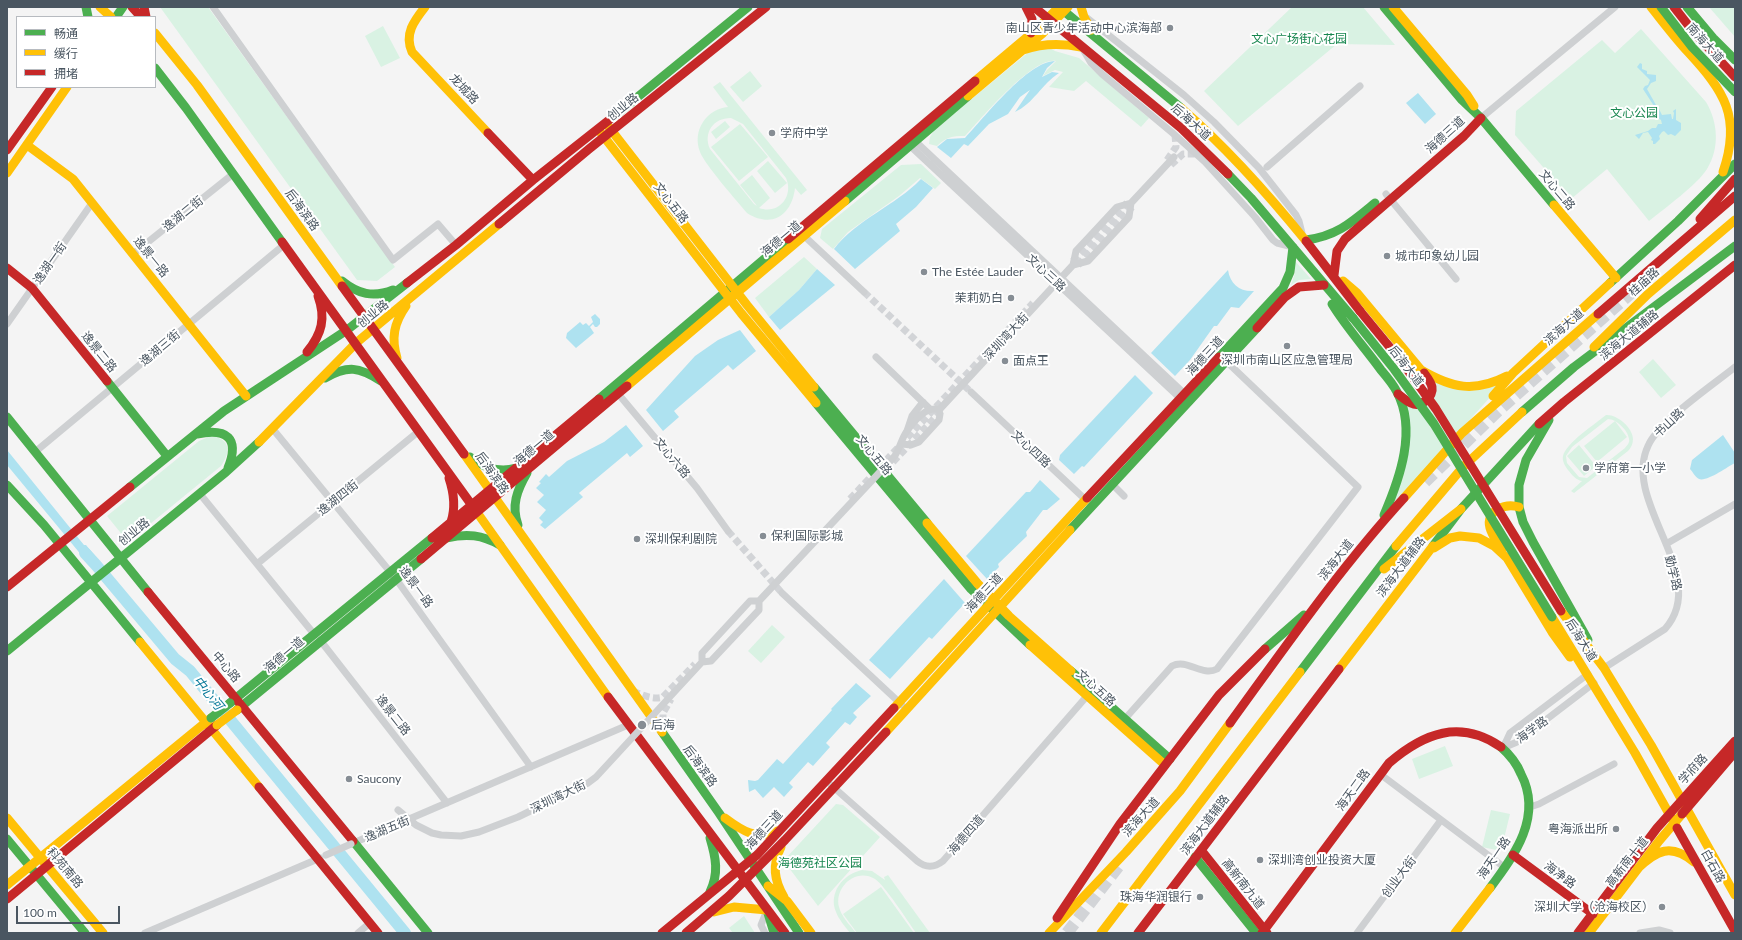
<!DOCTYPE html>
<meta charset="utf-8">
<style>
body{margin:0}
#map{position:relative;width:1742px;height:940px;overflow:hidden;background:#f4f4f4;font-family:Lato,"Noto Sans SC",sans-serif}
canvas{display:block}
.frame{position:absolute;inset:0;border:8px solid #4a5661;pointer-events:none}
.legend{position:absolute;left:16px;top:16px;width:140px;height:72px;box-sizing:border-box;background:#fff;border:1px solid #b7bbc0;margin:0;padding:5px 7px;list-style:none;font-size:12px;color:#4a5661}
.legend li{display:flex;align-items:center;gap:8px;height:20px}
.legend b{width:20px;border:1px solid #b7bbc0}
.scale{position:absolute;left:16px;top:906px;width:104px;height:18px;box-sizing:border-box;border:2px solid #4a5661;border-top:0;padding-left:5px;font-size:12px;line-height:14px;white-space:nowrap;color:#4a5661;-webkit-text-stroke:3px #fff;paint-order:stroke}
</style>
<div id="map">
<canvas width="1742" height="940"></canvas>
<div class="frame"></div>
<ul class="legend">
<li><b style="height:5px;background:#4caf50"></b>畅通</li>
<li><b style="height:5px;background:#ffc107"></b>缓行</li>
<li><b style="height:5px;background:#c62828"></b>拥堵</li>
</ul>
<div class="scale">100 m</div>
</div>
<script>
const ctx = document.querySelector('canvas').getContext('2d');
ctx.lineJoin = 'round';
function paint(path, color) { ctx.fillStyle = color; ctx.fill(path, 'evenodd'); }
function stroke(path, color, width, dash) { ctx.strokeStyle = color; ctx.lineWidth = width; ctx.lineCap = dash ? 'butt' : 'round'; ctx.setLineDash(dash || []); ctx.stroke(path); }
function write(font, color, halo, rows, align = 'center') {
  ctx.font = font + ' Lato,"Noto Sans SC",sans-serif'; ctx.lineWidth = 4; ctx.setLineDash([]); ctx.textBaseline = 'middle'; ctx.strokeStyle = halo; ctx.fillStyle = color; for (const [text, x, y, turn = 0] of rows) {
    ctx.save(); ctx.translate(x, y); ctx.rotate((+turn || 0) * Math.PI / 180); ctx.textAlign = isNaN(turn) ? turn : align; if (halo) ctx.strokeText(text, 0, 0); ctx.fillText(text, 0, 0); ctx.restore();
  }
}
paint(new Path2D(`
 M160,7H208L395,267L377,281L357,280Z
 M1292,7H1363L1395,45L1337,44L1238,126L1204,91Z
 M1709,7H1735V37Z
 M383,26L400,58L381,67L365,36Z
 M1641,29L1706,102C1718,122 1720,148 1707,169C1697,185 1665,208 1649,221L1607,169L1571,199L1515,135L1516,111L1602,40L1615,53Z
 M1044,45L1055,51L1079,58L1149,118L1141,127L1086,81L1074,91L1049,87L1063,72L1055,70L1043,76L1047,70L1056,61C1033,56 981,119 965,136C952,136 946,137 937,146L929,144L930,137L935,129L1030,51Z
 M750,71L762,86L743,102L730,87Z
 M720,82L807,190L801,195L795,188C792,215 772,229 747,213C737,201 705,165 700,152C696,142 697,131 703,122C709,113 718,108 728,107L713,87ZM731,118L743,124L786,178C794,196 779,215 759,208L770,198L752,175L740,185L757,206L754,204L710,149C703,133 713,118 731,118Z
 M725,121L730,127L716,139L711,132Z
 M740,124L768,157L739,181L711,147Z
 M768,161L787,183L775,193L757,171Z
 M921,164L941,183L935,189L920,178L899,196L848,232L833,249L820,238L822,229L901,165Z
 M804,257L817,269L799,290L769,317L755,298Z
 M1295,261L1311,279L1299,280L1291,285L1295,273Z
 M1653,359L1676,385L1661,398L1639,372Z
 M1435,381L1502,384L1392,506L1407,406Z
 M1606,415C1617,414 1633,428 1633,439C1633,444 1631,448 1628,451L1574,493L1571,491L1582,481C1576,480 1572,475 1568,470C1565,466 1562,461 1563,456C1566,443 1595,424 1606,415ZM1608,419C1616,419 1628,430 1629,439C1630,443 1627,445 1625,448L1587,478L1579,477L1567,463L1566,456L1572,447Z
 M1615,421L1627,437L1597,462L1584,446Z
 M211,436C231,439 231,452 221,466L128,542L107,516L199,441Z
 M1579,445L1596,466L1584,476L1567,456Z
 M772,625L785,637L761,663L748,651Z
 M1445,746L1453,766L1419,779L1412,759Z
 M836,804L843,805L880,837L818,906L789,868L787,857Z
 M1491,810L1510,814L1501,851L1482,847Z
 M862,870L872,871L885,880L884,877L888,875L930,933H916C907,920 886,887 875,879C856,867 834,887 839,907C841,916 850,925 856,933H850C845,926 839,920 836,912C828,893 843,874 862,870Z
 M881,887L914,933H857L843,914Z
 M744,916L755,933H733L729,928Z`), '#d9f2e3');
paint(new Path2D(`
 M1055,61L1047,68L1042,77L1052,72L1059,73C1042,84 1033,104 1015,112L1030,90L1020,97L1008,114L989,124L968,146L964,144L951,158L937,147L947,139L965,138C984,118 1028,61 1055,61Z
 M1640,63L1642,64V69L1647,71V74L1656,75V81L1651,83L1647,89L1656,105L1654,112L1659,109L1662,115L1671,114L1672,119H1673L1674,113L1673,111L1676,109V120L1681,123V130L1675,136L1671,134L1668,135L1664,131L1662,132L1659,136L1660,139L1655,144H1653V141L1651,140L1652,138L1648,132L1643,133L1639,139L1635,135L1648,131L1652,128H1656L1658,124H1662L1661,120L1657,117L1653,118L1651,111L1654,106L1643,89L1645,86L1648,85L1650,80L1637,67Z
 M1418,93L1436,114L1425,124L1406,103Z
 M921,179L933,188L916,207L896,224L900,231L855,269L834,249C857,219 895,206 921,179Z
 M817,269L835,285L780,330L769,317L799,290Z
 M1228,270C1230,284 1240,292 1254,291L1239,308L1231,307L1217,326H1214L1190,360L1175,376L1151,353Z
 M595,314L600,319V324L597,327H595L593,324L590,327L594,333L576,348L566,338L567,333L580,322L583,325L586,323L589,326L593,322L591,317Z
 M740,330L756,351L733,370L728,365L674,411L679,417L663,431L646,410L695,356L718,340Z
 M1135,375L1153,393L1084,467L1082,466L1074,474L1059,460L1060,455Z
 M626,425L643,446L630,457L627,453L579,493L583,497L545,529L540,525L543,522L539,518L546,510L537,502L544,495L536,488L541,483L539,482L546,474L549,477L567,461L604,442Z
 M1723,435L1735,453V463C1727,467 1707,482 1699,479C1695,477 1693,472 1690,469L1692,460Z
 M7,450L84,545H86L100,562L92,568L7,465Z
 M1040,480L1060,499L1047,510H1043L1026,532L1027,536L998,564L999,567L987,579L966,556L1026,492H1030Z
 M944,579L965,603L932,639L929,637L890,679L869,660Z
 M856,683L871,696L853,713L857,717L850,725L845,722L826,743L830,747L813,766L808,762L789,783L793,787L784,797L774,787L763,798L755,789L749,792L748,780L755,781L758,780L777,759L783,764L832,710L831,709Z`), '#aee2f0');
stroke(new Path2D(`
 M85,553L96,565L175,659L190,671L405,933`), '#aee2f0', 12);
stroke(new Path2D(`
 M1167,160L1176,147L1175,135
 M1171,165L1183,154H1196
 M1073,261L1127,203
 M1078,265L1132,207
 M864,292L971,392
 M893,462L942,410
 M850,499L1033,303
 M728,531L782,593
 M633,691C642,695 653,700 663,697L695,664
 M663,732V713L671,699`), '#d2d4d7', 7, [7, 3.5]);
stroke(new Path2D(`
 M1425,482L1498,411L1657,270
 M1067,933L1121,863`), '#d2d4d7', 12, [12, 6]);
stroke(new Path2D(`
 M213,7L393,260L438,224L456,245
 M1087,18L1184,95L1214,122L1259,168L1296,215L1299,221L1302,233
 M1084,51L1091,63L1102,74L1175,135L1205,162L1255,217L1273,240L1277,243L1293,247
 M1481,118L1615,7
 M913,139L1187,396
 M907,143L1183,401
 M1267,167L1360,86
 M1386,194L1456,279
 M801,233L864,292
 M133,254L233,174
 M7,324L92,203
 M876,357L930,409
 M615,390L697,488L728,531
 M971,392L1089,503
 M272,428L396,579L531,767
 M907,431L912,416L923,402
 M35,452L285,244
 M1113,485L1124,496
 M200,494L314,634
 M1666,544L1735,504
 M257,564L419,431
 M782,593L902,705
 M320,640L447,803
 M1604,668L1665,629C1712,576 1621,503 1648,446C1658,422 1713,385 1735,367
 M1123,721L1172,666C1187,658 1202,677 1217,669L1358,487L1227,362
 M1503,748L1510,733L1588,674
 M1503,748L1517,742L1594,683
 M1380,774L1504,867
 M831,785L917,861C926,868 934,868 943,861L1087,696
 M1530,807L1539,804L1614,764
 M351,844L628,725
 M145,933L320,858
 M358,933L370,923
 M765,933L761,925L767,910
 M1357,933L1441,820
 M1640,933L1659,930L1670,933`), '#ced0d2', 7);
stroke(new Path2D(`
 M86,7L88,17
 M1059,7L1181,108
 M1384,7L1462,100L1481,118L1554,205
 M1687,7L1713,38L1735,60
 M116,17L123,7
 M155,68L186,108L282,242
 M618,113L748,7
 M1228,174L1251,198L1353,318
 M845,201L968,96
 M1306,240C1337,236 1352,222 1375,203
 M342,281C358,294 373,298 393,290
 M1610,283L1678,221L1735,164
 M1332,304C1346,327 1365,348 1381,370C1387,377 1393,384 1397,392C1417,430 1400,478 1384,515
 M1219,357L1283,288L1290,272L1293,247
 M325,378C348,365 359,367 381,381
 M107,381L167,456
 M814,387L927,523
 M599,399L788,239
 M816,403L971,589L1030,645
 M1522,412L1574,367L1735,246
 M7,417L148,592
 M1549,420L1526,460L1519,485V507L1523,522L1533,542L1588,640
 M197,434C227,428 240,438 228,468
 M470,457C484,468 499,473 516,468
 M7,485L44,525L140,642
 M130,487L224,411L347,330L407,283
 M518,525C511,506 517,490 527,473
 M1070,530L1257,328
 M447,538C467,533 482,535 500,545
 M1433,546L1461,509L1539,424
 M1265,649L1304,615
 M7,651L226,472L259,442
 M1071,671L1170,759
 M1300,672L1396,546
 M230,703L432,538
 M237,710L421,559
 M662,732L719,813L799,933
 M710,838C716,858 719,873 710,892
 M7,839L85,933
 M353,841L428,933
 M1195,857L1256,933
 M1490,888C1515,855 1543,816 1521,774C1517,764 1509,754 1501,747
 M767,910L774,933`), '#4caf50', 9);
stroke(new Path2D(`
 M100,7L111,17
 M425,7C414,21 404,34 412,52L488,133
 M1081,7L1084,17L1091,30
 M1393,7L1467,95L1474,106
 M1651,7C1663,22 1675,38 1688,52C1724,91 1742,117 1723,172
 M155,33L197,85L342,286
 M1023,50C1043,43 1061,43 1081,47
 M975,81L1038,28L1059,7
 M968,96L1043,33L1068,7
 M1181,108C1227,148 1268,194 1306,241
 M608,126L747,305L814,387
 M601,133L741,313L816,403
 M27,145L73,179L246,396
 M7,173L67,87
 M1554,205L1616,278
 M1343,281L1357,293L1421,370C1452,388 1474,393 1507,376
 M1594,347L1648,294L1735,220
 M397,358C391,338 394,323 406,306
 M627,386L845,201
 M1493,396L1513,373L1610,283
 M259,442L356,343L499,224
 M464,454L662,732
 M1404,498L1462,433L1598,314
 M476,511L608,697
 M927,523L978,584L1009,616L1071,671
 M1396,546L1463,467L1522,412
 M1434,548L1450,538L1460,536L1479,538L1494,546L1507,558L1552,632L1570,657
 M1502,550C1498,543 1492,536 1490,528C1485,510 1506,503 1519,507
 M1384,569L1461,509
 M1561,611L1604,668L1651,745L1735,895
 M1552,617L1635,753L1677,828
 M140,642L259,787
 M1030,645L1165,765
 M1339,669L1433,546
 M894,708L1087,498
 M886,732L1070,530
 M7,818L103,933
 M725,818C741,830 757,841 777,831
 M781,847C772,865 774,880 784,897
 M1637,869C1657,850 1671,843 1694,862
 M7,885L211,718
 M768,886L787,901L811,933
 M714,912L734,907L767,910
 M1049,933L1126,852L1180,791L1230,723
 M1101,933L1300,672
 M1455,933L1490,888
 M1589,933L1659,841L1682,814`), '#ffc107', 9);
stroke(new Path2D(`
 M132,7L141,17
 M144,7L146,17
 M1026,7L1032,19L1031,33
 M1034,7L1181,128L1228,174
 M488,133L533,180
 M7,150L52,87
 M1700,219L1735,179
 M499,224L589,149L766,7
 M788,239L975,81
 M1306,241L1360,311
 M282,242L476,511
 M7,268L32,288L107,381
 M1334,275L1337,251L1345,239L1464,136L1481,118
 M407,283L456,245L533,180L618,113
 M342,286L464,454
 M1598,314L1735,196
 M1257,328L1285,297L1299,287L1324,285
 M307,352C322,334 326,318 318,296
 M1398,394C1402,397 1406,401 1411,403C1421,408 1434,397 1432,387C1431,382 1427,377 1424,373
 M1539,424L1564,402L1735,265
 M449,478C454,493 456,507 451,522
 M1087,498L1219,357
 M432,538L599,399
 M421,559L627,386
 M7,587L130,487
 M148,592L353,841
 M608,697L785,933
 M1230,723C1286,646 1340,568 1404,498
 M259,787L378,933
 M1682,814L1735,752
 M1677,828L1735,931
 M1201,850L1267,933
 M1513,855L1593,914
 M7,899L217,725
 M1057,918L1120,824L1219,695L1265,649
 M662,933L757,855L894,708
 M686,933L729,896L785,840L886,732
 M1138,933L1339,669
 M1262,933L1389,763C1424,733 1460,719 1501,747
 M1578,933L1657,828L1735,741`), '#c62828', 9);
stroke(new Path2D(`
 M1073,265L1088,261L1129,217L1131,203
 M902,444L911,445L919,442L939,420L940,414L939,410
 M702,662L711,661L759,610V601
 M398,810L416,825L432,833L441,835L461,836L479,832L518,817L588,783L596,777L702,662V653L750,601H759L894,457C900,449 901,439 907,431C913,422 927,405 939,410L1073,265L1076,251L1091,235L1117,207L1131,203L1174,157
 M326,855L351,844`), '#ced0d2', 7);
stroke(new Path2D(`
 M1661,7L1692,47L1735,92
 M1353,318L1394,369L1434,424L1552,617
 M211,718L230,703`), '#4caf50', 9);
stroke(new Path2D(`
 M217,725L237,710`), '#ffc107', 9);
stroke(new Path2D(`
 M1674,7L1692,30L1735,77
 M1360,311L1402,362L1436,409L1561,611`), '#c62828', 9);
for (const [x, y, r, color] of [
 [1170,28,4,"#868d94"],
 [772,133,4,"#868d94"],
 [1387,256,4,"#868d94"],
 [924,272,4,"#868d94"],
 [1011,298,4,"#868d94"],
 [1287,346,4,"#868d94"],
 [1005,361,4,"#868d94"],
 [1586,468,4,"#868d94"],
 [763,536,4,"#868d94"],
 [637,539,4,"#868d94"],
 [642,725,5,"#868d94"],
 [349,779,4,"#868d94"],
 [1616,829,4,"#868d94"],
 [1260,860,4,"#868d94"],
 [1200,897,4,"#868d94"],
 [1662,907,4,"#868d94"]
]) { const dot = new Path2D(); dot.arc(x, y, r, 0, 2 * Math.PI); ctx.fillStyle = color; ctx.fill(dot); stroke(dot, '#fff', 1.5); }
write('12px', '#4a5661', '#fff', [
 ["南山区青少年活动中心滨海部",1162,28,"right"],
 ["学府中学",780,133],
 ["城市印象幼儿园",1395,256],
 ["The Estée Lauder",932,272],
 ["茉莉奶白",1003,298,"right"],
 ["深圳市南山区应急管理局",1287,360,"center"],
 ["面点王",1013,361],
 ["学府第一小学",1594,468],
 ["保利国际影城",771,536],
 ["深圳保利剧院",645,539],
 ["后海",651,725],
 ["Saucony",357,779],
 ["粤海派出所",1608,829,"right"],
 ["深圳湾创业投资大厦",1268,860],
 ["珠海华润银行",1192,897,"right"],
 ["深圳大学（沧海校区）",1654,907,"right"]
], 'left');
write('12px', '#17864f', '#fff', [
 ["文心广场街心花园",1299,39],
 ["文心公园",1634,113],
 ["海德苑社区公园",820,863]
]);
write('12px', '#4a5661', '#fff', [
 ["南海大道",1705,43,48],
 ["龙城路",464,89,47],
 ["创业路",623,107,-39],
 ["后海大道",1191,122,42],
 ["海德三道",1445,135,-42],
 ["文心二路",1557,190,50],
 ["文心五路",671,203,52],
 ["后海滨路",302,210,54],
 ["逸湖二街",183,214,-39],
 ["海德一道",781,239,-40],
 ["逸景一路",151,257,51],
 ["逸湖一街",50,263,-55],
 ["文心三路",1046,273,43],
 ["桂庙路",1644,282,-42],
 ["创业路",373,314,-39],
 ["滨海大道",1564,327,-41],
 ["滨海大道辅路",1629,335,-39],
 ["深圳湾大街",1006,337,-47],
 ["逸湖三街",160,348,-40],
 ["逸景二路",99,352,51],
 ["海德三道",1205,356,-47],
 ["后海大道",1406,366,52],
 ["书山路",1669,423,-43],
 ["海德一道",534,448,-40],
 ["文心四路",1031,449,43],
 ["文心五路",874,455,50],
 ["文心六路",672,458,50],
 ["后海滨路",492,473,55],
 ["逸湖四街",338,498,-39],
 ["创业路",134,532,-39],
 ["滨海大道",1336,560,-52],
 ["滨海大道辅路",1401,567,-53],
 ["勤学路",1673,573,76],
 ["逸景一路",416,587,54],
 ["海德三道",984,593,-47],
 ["后海大道",1581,640,58],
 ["海德一道",284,655,-40],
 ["中心路",226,667,50],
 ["文心五路",1096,688,42],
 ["逸景二路",393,715,52],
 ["海学路",1532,730,-36],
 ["后海滨路",700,766,54],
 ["学府路",1693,769,-48],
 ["海天二路",1353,790,-54],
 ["深圳湾大街",558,797,-26],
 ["滨海大道",1141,817,-48],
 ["滨海大道辅路",1205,825,-53],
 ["逸湖五街",387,829,-23],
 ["海德三道",764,830,-47],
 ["海德四道",966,835,-49],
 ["海天一路",1494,858,-56],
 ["高新南十道",1627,862,-52],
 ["白石路",1713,866,61],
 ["科苑南路",65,868,50],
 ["海净路",1560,875,36],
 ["创业大街",1399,877,-53],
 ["高新南九道",1243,884,52]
]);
write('italic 13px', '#0c7c9b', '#fff', [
 ["中心河",208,693,51]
]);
</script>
